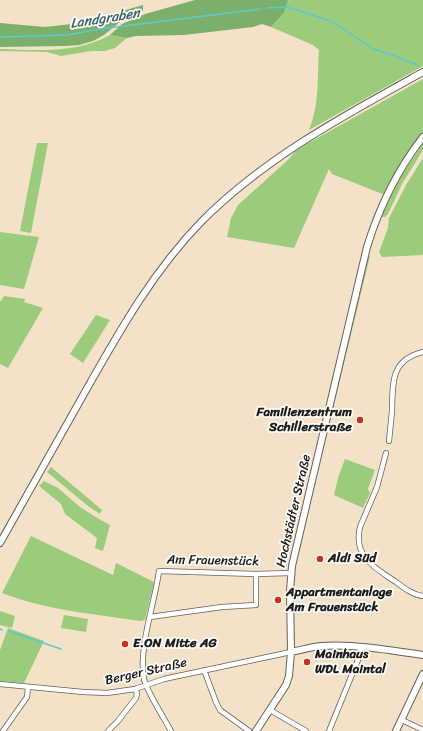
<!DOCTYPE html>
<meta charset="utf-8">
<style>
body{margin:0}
canvas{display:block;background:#f3e2c7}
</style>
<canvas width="423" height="731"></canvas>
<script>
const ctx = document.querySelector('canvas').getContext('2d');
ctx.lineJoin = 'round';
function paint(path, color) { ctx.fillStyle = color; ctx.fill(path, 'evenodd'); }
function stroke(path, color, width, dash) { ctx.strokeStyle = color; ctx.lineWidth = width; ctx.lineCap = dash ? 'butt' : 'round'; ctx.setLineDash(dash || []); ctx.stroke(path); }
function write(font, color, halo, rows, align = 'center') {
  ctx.font = font + ' Sriracha,sans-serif'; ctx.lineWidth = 3.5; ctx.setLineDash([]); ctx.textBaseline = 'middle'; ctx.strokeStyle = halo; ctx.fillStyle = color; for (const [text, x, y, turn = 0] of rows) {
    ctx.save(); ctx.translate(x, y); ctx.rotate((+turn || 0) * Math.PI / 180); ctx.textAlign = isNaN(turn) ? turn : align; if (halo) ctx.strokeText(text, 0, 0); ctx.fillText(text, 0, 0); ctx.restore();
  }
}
paint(new Path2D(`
 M288,0H423V66L309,130C320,103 317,77 319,50L313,45L271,27L284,13Z
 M110,35L127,38L115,48L105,51H91L61,56L47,52L0,51V49C37,50 76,54 110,35Z
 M423,79V133L385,195L332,174L329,169L294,248L227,237L231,218L238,205L290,158L296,150Z
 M37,143H48L31,233L20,231Z
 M423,143V150L402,184L388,214L385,217H381L397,182Z
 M423,158V255L382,257L379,252L388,228L389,218L406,185Z
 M0,232L39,237L24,289L0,285Z
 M370,256L315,483H313L367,257Z
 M4,296L25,299L24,302L43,308L8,368L0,364V302Z
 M96,315L110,320L83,363L70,354Z
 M345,459L375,470L368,489L370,493L363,508L334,495L338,478Z
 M51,467L102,510L100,514L88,506L47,472Z
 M44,481L58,488L80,507L99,519L110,525L103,551L95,548L97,538L65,514L61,504L39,486Z
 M31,536L113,575L116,563L154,582L145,620L140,621C94,614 45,610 2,593Z
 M0,611L15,616L12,628L0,625Z
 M64,615L88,619L86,632L61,628Z
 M8,628L44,641L24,683L0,681V650Z`), '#9acc7b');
paint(new Path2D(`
 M195,0H288L284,13L271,27L262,24L253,27L184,35L136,36L127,38L110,35L122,24L145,14Z
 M143,5V11L120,22L104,35L93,41L79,45L66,46L0,47V23L45,27L81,23Z`), '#7bb06b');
stroke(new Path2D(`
 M267,8L287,7L331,21L373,49L398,57L417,65
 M0,37L67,35L100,29L261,9
 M0,629L2,630
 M8,631L61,649`), '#5cc8d5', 1.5);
const street = new Path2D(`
 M389,441C390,431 391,421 392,411C393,383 390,360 423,352
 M386,453L377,487L360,527C353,557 375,568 396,582C404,588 413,595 423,596
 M150,617L222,607L256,605V574
 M204,670L216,702L220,710L249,731
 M0,684L83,692L107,693L135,689L164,679L291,652
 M270,710L306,731
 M402,720L423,730
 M3,731L27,697L28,687
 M108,731L118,721L136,698L137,693L135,689
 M171,731C164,718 147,692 144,679C138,648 155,602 159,571L256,574L291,573
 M329,731L360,655L361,647`);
const secondary = new Path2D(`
 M0,543C28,493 56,443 85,392C119,332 153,271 202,221C266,157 345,115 423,72
 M291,652C301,650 311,647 321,646C355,644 390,650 423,655
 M256,731L286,685L289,676L291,652L290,591L292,566L367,247C379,208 398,169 423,137
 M396,731L423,674`);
stroke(street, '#676158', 6);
stroke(secondary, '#676158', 8);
stroke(street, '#fff', 4.5);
stroke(secondary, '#fff', 6);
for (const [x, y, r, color] of [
 [360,420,4,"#c8321e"],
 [320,559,4,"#c8321e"],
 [278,600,4,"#c8321e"],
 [125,644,4,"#c8321e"],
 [307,662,4,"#c8321e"]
]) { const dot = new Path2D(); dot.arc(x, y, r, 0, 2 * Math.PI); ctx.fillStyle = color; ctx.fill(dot); stroke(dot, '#fdfcf7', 1.5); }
write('bold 13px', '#1c1c1c', '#fdfcf7', [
 ["Familienzentrum",352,413,"right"],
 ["Schillerstraße",352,428,"right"],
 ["Aldi Süd",328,559],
 ["Appartmentanlage",286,593],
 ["Am Frauenstück",286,608],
 ["E.ON Mitte AG",133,644],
 ["Mainhaus",315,655],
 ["WDL Maintal",315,670]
], 'left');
write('13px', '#1c1c1c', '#fdfcf7', [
 ["Hochstädter Straße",294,511,-77],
 ["Am Frauenstück",213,561,1],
 ["Berger Straße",146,672,-13]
]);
write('italic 14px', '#366166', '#fdfcf7', [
 ["Landgraben",105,19,-9]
]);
</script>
